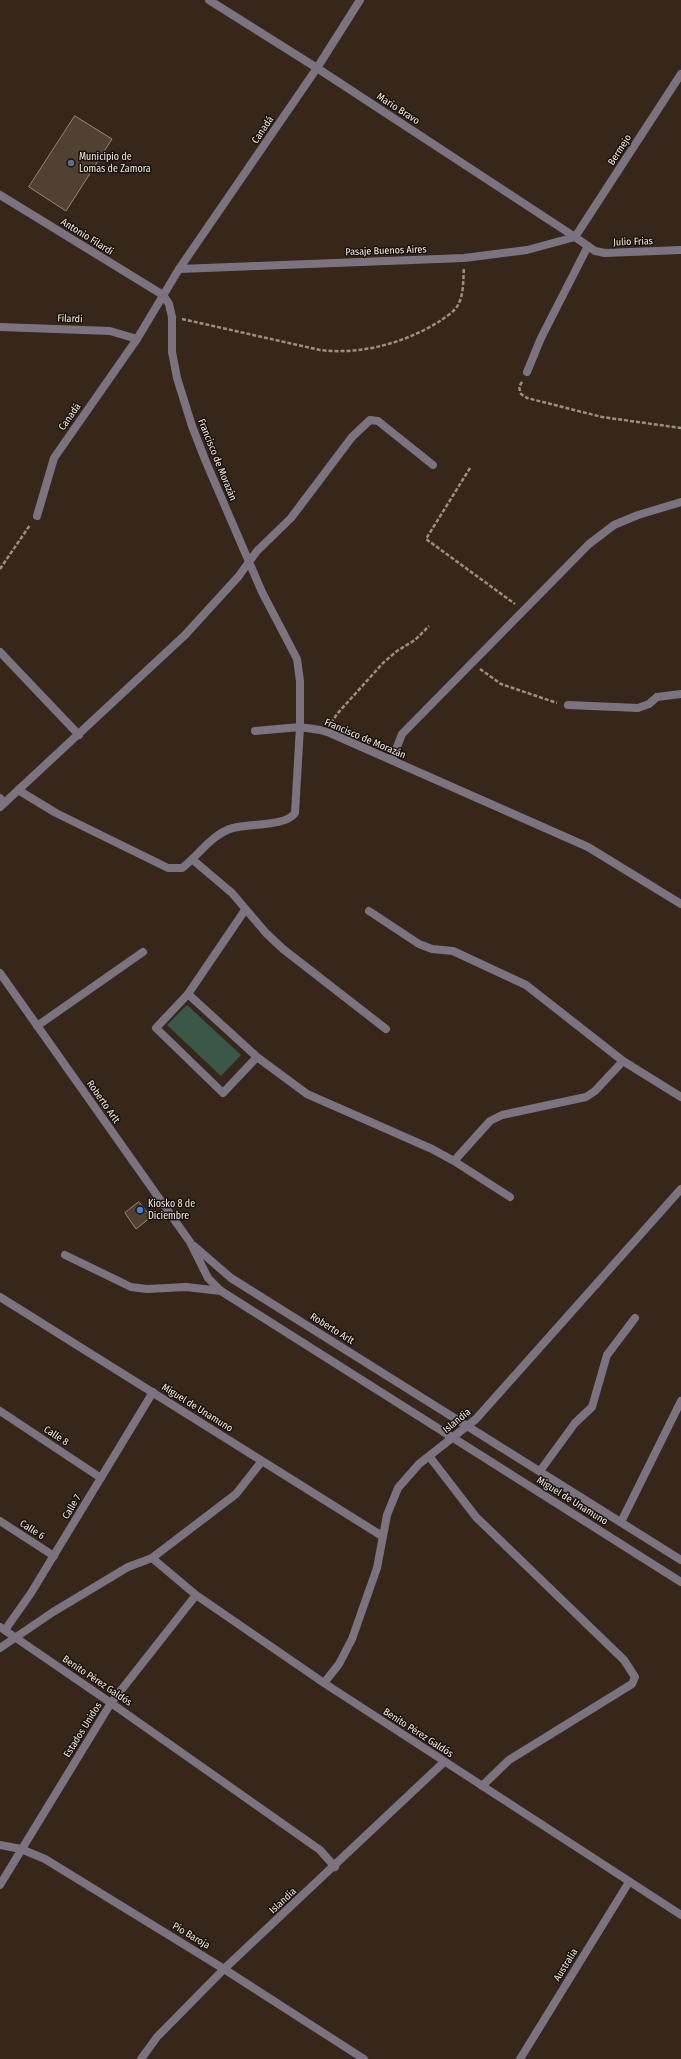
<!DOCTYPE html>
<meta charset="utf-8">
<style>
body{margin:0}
canvas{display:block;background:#36271a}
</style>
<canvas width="681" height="2059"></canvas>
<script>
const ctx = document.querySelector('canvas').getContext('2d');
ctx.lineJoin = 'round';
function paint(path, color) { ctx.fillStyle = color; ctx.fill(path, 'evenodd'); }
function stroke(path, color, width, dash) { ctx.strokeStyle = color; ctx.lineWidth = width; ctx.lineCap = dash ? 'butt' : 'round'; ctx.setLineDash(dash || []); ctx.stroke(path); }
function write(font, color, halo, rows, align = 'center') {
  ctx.font = font + ' "Fira Sans Condensed",sans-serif'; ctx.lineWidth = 3; ctx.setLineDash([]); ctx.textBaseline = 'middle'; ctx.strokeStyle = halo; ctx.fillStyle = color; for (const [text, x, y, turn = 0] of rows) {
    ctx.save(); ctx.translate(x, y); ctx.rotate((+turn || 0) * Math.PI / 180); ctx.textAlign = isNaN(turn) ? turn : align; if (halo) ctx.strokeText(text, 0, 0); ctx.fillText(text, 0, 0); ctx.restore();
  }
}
paint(new Path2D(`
 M187,1005L241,1055L221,1076L167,1025Z`), '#395848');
const building = new Path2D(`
 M75,116L112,139L66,211L29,187Z
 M139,1202L151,1217L136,1229L125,1213Z`);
paint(building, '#504133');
stroke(building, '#988677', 1);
stroke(new Path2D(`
 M182,319L320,350C361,355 405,343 440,321C446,317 455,311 458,305C464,294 463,280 464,268
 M522,382L519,387L521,394L527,398L602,417L681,428
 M470,468L426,539L515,604
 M0,569L30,525
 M480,669L501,684L557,703
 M331,723L337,714L383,663L397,651L415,640L429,626`), '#9b8f84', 2.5, [4, 2]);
stroke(new Path2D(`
 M527,372L541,338L588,246
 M568,705L638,708L649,704L657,697
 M0,798L4,803
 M65,1255L131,1287L147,1289L186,1287L221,1291
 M540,1471L575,1423L592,1407L607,1355L635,1318
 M621,1522L681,1401`), '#7b7380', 8);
stroke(new Path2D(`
 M188,994L245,910`), '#7b7380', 8);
stroke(new Path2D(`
 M209,0L317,68L575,237L681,74
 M0,195L163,295L169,304L172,317V352L177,378L192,426L206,462L262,592L297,659L300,681V727L320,730L330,733L588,847L681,904
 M179,269L464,258L527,250L575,237L595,251L605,253L681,250
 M0,327L110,331L137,339
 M37,516L54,458L137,339L179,269L317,68L360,0
 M0,652L79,735
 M657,697L681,694
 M392,760L402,734L589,544L614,525L638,515L681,502
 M18,790L56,813L168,868H182C198,856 213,833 233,828C249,823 285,827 295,813L300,727L255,731
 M0,807L185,635L238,577L257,551L291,518L352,437L370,420L378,421L433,465
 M193,860L232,893L266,933L283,949L386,1029
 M369,911L419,944L432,949L453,951L526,985L623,1061L681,1097
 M37,1026L143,952
 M257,1057L223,1093L156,1028L188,994L257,1057L307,1094L432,1149L454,1161L510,1197
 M454,1161L490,1121L502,1115L586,1097L595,1091L623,1061
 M0,1297L382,1536
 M0,1411L101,1478
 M429,1456L476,1517L624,1660L635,1677L632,1684L509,1760L482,1786
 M0,1521L54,1556
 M152,1558L196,1595L324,1683L681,1915
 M0,1627L111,1703L320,1850L335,1867
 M5,1630L31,1593L153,1392
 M0,1648L53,1612L128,1567L152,1558L236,1494L262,1461
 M324,1683L339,1664L352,1639L377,1568L387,1515L398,1488L419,1464L476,1419L681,1189
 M0,1845L21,1849L45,1859L224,1969L364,2059
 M0,1885L111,1703L196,1595
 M141,2059L157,2037L224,1969L444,1762
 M520,2059L629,1882`), '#7b7380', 8);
stroke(new Path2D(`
 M0,973L190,1242L208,1278L221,1291L681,1582
 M194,1246L231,1278L681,1560`), '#7b7380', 8);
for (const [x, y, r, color] of [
 [71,163,4,"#5c6f8a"],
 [140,1210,4,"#3f7fe0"]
]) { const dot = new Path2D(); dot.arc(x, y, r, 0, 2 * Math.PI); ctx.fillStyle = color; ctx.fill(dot); stroke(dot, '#18120c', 1.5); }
write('10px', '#f3eae1', '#18120c', [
 ["Mario Bravo",398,109,33],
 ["Canadá",263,130,-56],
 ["Bermejo",620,150,-57],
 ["Antonio Filardi",87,237,32],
 ["Julio Frias",633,242,-2],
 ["Pasaje Buenos Aires",386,251,-2],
 ["Filardi",70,319,2],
 ["Canadá",70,417,-55],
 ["Francisco de Morazán",217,460,68],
 ["Francisco de Morazán",365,739,23],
 ["Roberto Arlt",103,1102,55],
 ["Roberto Arlt",332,1329,32],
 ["Miguel de Unamuno",197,1408,32],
 ["Islandia",457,1421,-39],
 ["Calle 8",56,1436,33],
 ["Miguel de Unamuno",572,1501,32],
 ["Calle 7",72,1507,-59],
 ["Calle 6",32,1530,33],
 ["Benito Pérez Galdós",97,1681,34],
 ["Estados Unidos",83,1730,-58],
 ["Benito Pérez Galdós",418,1733,33],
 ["Islandia",283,1901,-43],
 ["Pío Baroja",191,1936,31],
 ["Australia",566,1965,-58]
]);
write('10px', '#f3eae1', '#18120c', [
 ["Municipio de",79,157],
 ["Lomas de Zamora",79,169],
 ["Kiosko 8 de",148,1204],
 ["Diciembre",148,1216]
], 'left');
</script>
